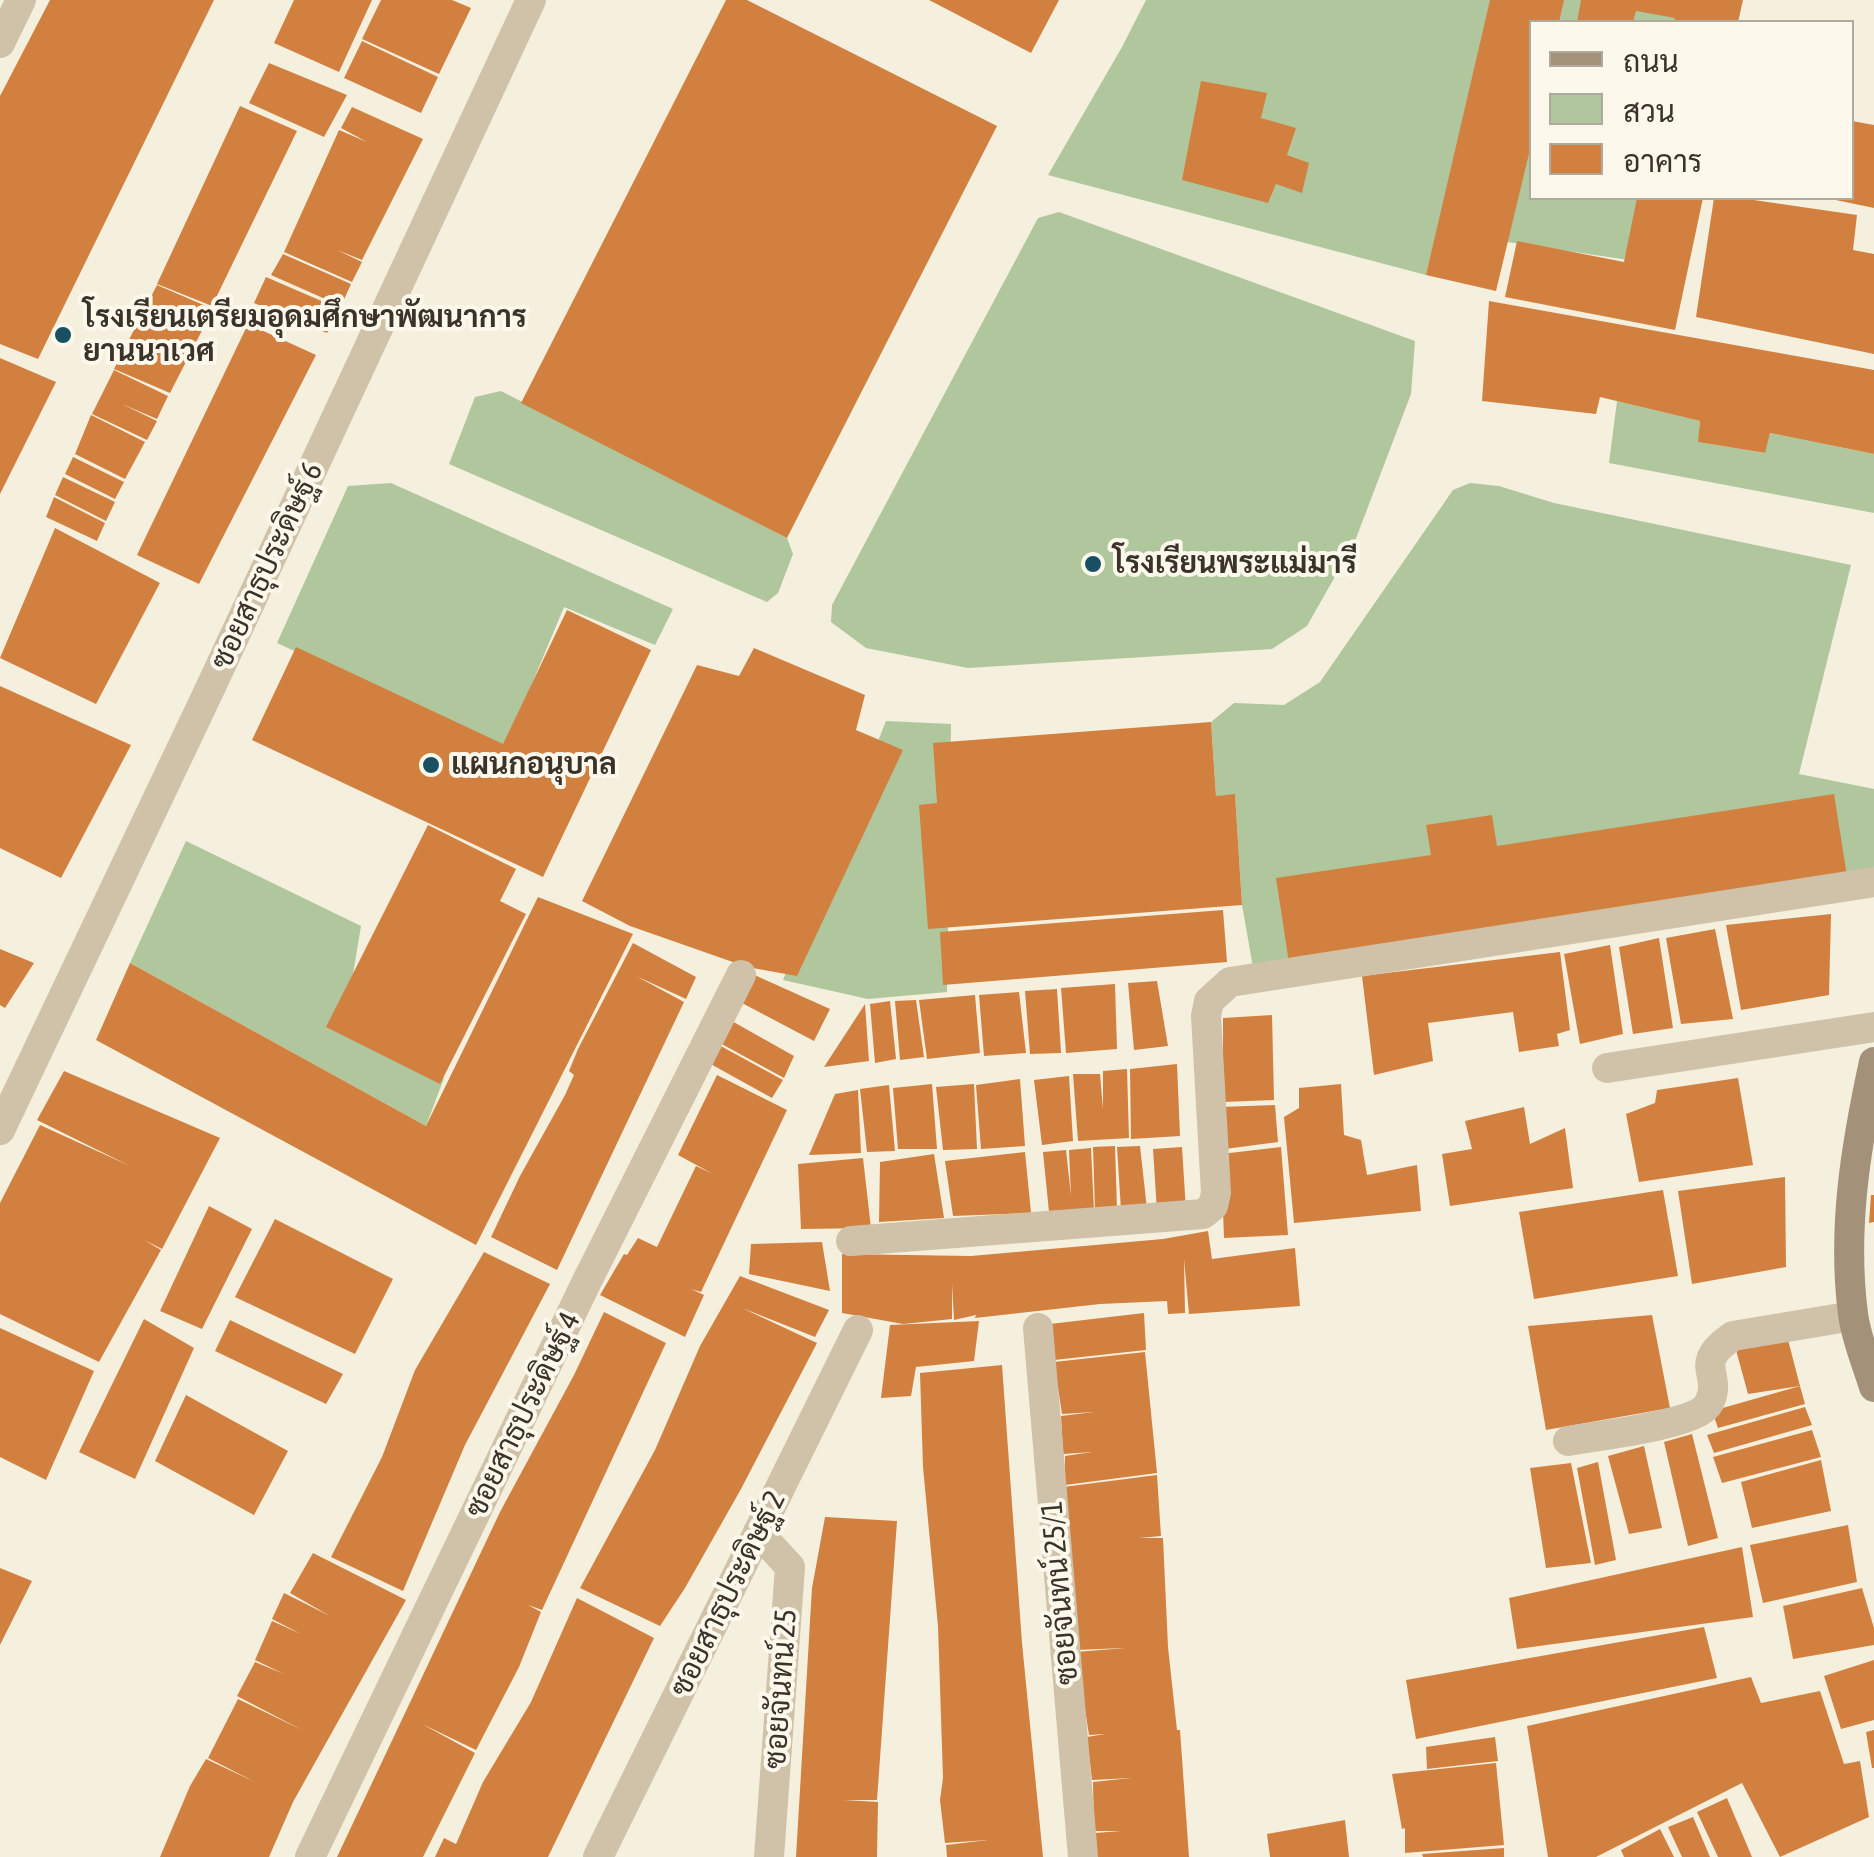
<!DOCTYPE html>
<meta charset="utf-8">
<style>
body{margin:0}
#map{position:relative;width:1874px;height:1857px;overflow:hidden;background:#f5efde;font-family:"Asap Condensed",Sarabun,sans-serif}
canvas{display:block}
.legend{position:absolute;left:1529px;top:20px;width:325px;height:180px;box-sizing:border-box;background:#fcf8ec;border:2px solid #afa99e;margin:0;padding:12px 18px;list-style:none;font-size:30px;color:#3b3329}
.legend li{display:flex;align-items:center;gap:20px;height:50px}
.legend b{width:50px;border:2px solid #afa99e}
</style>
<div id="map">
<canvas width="1874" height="1857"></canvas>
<ul class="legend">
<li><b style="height:12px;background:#a39179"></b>ถนน</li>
<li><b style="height:28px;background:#b0c69c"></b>สวน</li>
<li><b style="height:28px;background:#d2803f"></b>อาคาร</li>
</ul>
</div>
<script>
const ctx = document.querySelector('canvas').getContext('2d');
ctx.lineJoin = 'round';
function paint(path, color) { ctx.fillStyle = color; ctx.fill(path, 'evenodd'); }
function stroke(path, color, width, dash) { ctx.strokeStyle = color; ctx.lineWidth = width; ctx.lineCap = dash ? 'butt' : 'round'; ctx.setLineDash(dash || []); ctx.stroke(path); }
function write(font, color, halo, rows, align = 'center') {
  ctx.font = font + ' "Asap Condensed",Sarabun,sans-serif'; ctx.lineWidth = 8; ctx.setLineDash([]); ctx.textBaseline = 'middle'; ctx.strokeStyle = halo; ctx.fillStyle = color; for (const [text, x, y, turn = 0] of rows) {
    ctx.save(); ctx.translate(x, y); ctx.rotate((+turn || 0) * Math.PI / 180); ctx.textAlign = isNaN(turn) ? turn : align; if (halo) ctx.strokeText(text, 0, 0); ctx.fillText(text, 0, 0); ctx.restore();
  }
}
paint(new Path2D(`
 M1146,0H1497L1426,275L1048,175L1122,47Z
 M1548,0H1708L1702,22H1543Z
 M1531,74L1532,198H1658L1642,262L1494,240Z
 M1059,212L1415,341L1411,394L1355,541L1307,626L1272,649L968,668L866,648L831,622L832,605L1038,218Z
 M501,391L787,538L793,554L778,593L767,602L449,464L475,397Z
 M1617,401L1700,421L1699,442L1764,453L1770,433L1874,454V513L1609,463Z
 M391,483L673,609L655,645L564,607L505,748L277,643L348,486Z
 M1470,483L1499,486L1554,503L1851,565L1799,774L1874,789V876L1253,967L1242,905L1235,795L1216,796L1211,722L1234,703L1284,705L1320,682L1453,490Z
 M886,721L951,724L947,992L868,999L783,980Z
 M186,841L361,926L345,1022L444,1078L426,1126L130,963Z`), '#b0c69c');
paint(new Path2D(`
 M50,0H214L38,359L0,344V96Z
 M294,0H372L339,72L274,43Z
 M381,0H452L471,8L439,74L362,39Z
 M726,0H747L997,126L787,538L521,403Z
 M929,0H1059L1031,53Z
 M1490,0H1564L1559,22H1532V141L1496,291L1426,275Z
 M1581,0H1743L1738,22H1674L1675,18L1636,11L1633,22H1577Z
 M362,41L438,77L421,113L344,78Z
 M269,63L347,95L324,137L249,103Z
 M1201,81L1267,93L1261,118L1296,128L1287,155L1309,163L1302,193L1276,184L1268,203L1182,180Z
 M240,106L297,131L212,306L157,284Z
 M352,107L423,139L362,260L337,250L362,262L352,282L284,252L339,130L367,142L341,128Z
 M1852,121L1874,125V208L1831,199L1852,198Z
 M1637,198H1703L1675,330L1505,297L1517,241L1624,262Z
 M1714,198H1740L1857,215L1853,250L1874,254V354L1696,317Z
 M283,254L351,284L341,306L271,275Z
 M266,277L340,309L327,333L254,303Z
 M157,285L213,309L170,393L114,369Z
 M1489,301L1874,370V454L1770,433L1765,453L1698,442L1700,421L1600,397L1596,414L1482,401Z
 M248,324L316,355L199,584L137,555Z
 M0,358L56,382L0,494Z
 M114,370L168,396L157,419L122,404L157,421L147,440L92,414Z
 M91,415L145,442L125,479L75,454Z
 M73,457L124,482L115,499L65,474Z
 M63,477L115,502L106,521L55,495Z
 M54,497L105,523L97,541L46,517Z
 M55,528L160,583L96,704L0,658Z
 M567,610L651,650L543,877L252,740L296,647L503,744Z
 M754,648L865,695L856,730L903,750L797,976L747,967L630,926L582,901L697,665L739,676Z
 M0,686L131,745L61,878L0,848Z
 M1211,722L1216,796L1235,794L1242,905L928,929L919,805L937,803L933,743Z
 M1834,794L1847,876L1289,963L1276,878L1431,855L1426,825L1492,815L1497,846Z
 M428,825L516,869L500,901L526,914L440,1084L326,1027Z
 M538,897L633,934L476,1245L96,1040L130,963L426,1126Z
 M1223,910L1227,962L943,985L940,932Z
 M1831,914L1829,995L1741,1010L1726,925Z
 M1715,929L1733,1019L1681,1024L1666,938Z
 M1659,938L1673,1028L1633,1034L1619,947Z
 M633,943L696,977L686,999L636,976L684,1002L557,1270L491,1237L520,1176L565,1095L574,1075L569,1071L578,1049Z
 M1610,945L1623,1034L1580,1044L1564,954Z
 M0,949L34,963L5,1008L0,1005Z
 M1560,952L1570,1030L1557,1034L1559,1046L1519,1052L1513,1012L1428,1023L1433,1061L1374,1075L1362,976Z
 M750,973L830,1009L814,1041L740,1002Z
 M1157,981L1168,1046L1134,1050L1128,983Z
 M1115,984L1117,1049L1066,1053L1061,988Z
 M1057,989L1061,1053L1030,1054L1025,991Z
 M1019,992L1026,1053L984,1056L979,995Z
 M975,995L980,1053L927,1059L919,1000Z
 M916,1000L924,1057L900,1060L895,1001Z
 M890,1001L896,1059L875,1063L870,1004Z
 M865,1004L869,1061L824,1067Z
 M1272,1015L1274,1100L1223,1102V1018Z
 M730,1020L794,1056L784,1078L718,1042Z
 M717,1044L783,1080L772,1098L707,1062Z
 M1177,1064L1180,1136L1131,1139L1130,1069Z
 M1127,1069L1129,1138L1078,1141L1073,1074H1100L1103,1109V1071Z
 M64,1071L220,1138L162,1249L144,1240L161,1250L99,1362L0,1314V1203L40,1125L130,1166L37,1120Z
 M717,1075L787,1110L701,1292L691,1289L704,1295L685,1337L600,1295L624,1254L627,1255L638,1238L657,1247L696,1166L713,1174L678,1155Z
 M1069,1076L1073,1141L1042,1145L1034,1080Z
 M1738,1078L1753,1165L1639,1182L1626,1114L1655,1103L1657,1090Z
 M1020,1079L1025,1146L981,1149L976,1085Z
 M932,1084L937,1149H898L893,1088Z
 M974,1084L977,1149L943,1150L936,1087Z
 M1341,1084L1344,1135L1361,1140L1367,1175L1417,1165L1421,1211L1294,1223L1284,1117L1299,1108V1088Z
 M889,1085L895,1151L867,1152L860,1089Z
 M858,1090L861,1153L809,1155L835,1094Z
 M1275,1105L1278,1142L1225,1149L1220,1107Z
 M1524,1107L1530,1144L1565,1128L1573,1188L1450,1206L1442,1154L1472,1149L1465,1121Z
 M1115,1146L1117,1210L1095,1211L1093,1147Z
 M1140,1146L1147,1209L1121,1210L1117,1147Z
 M1182,1147L1186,1211L1157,1212L1153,1149Z
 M1281,1147L1288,1235L1224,1238L1221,1154Z
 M1091,1148L1094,1211L1049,1212L1043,1152L1066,1150L1071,1196L1069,1150Z
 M1025,1152L1031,1213L953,1216L945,1161Z
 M934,1154L944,1218L879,1222L880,1162Z
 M863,1158L871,1228L801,1229L798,1164Z
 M1785,1177L1786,1267L1692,1284L1678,1191Z
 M1663,1190L1678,1276L1534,1299L1519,1212Z
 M1871,1195H1874V1222L1869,1223Z
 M209,1206L252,1229L202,1329L160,1311Z
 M275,1219L393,1279L355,1354L235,1297Z
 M1208,1231L1212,1259L1295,1248L1300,1306L1189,1314L1184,1259L1185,1313L1168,1314L1167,1301L1100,1304L975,1318L976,1315L954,1320L952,1284V1319L903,1324L842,1313V1254L971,1256L1163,1239Z
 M822,1242L830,1291L749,1274L751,1244Z
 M484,1252L550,1284L465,1445L403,1591L331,1557L382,1457L415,1370Z
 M740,1276L829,1310L815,1337L742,1308L817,1343L741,1489L685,1588L660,1626L580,1588L655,1450L700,1346Z
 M604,1312L666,1343L542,1610L528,1605L541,1612L519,1667L476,1750L422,1724L475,1753L423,1857H337L500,1512L574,1375Z
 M1144,1313L1146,1350L1054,1360L1050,1324Z
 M1652,1315L1670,1408L1546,1430L1528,1326Z
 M144,1319L194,1348L135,1479L79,1452Z
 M230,1320L343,1374L326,1404L215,1351Z
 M979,1321L974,1361L916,1367L911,1396L881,1398L890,1325Z
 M0,1328L94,1371L46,1480L0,1457Z
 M1787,1336L1800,1386L1805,1404L1718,1428L1712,1411L1800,1386L1748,1394L1736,1350Z
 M1145,1352L1157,1473L1065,1485V1456L1092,1452L1063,1454L1061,1416L1094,1412L1062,1414L1054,1362Z
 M1002,1365L1022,1643L1043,1857H947L946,1845L988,1840L945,1843L940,1800L943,1778L938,1626L923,1467L920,1373Z
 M186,1395L288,1451L254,1515L155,1461Z
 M1805,1407L1812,1425L1714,1453L1707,1435Z
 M1812,1430L1821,1457L1722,1483L1713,1457Z
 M1692,1434L1718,1538L1688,1546L1664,1442Z
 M1644,1446L1662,1528L1629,1534L1608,1456Z
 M1821,1460L1831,1511L1752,1528L1741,1482Z
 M1598,1462L1616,1560L1595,1565L1577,1468Z
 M1571,1463L1591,1563L1546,1568L1530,1468Z
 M1157,1475L1161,1536L1139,1538H1163L1168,1647L1177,1730H1180L1189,1857H1095V1833L1121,1831H1094L1093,1782L1131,1778L1092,1780L1087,1737L1105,1734L1089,1735L1076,1652L1125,1648L1075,1650L1063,1487Z
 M825,1517L897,1521L877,1800H844L878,1802L877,1857H796L812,1588Z
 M1848,1525L1857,1582L1763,1603L1750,1545Z
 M1742,1547L1753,1617L1517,1649L1509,1598Z
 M313,1553L406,1600L293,1802L269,1857H160L190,1786L206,1759L255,1782L208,1758L238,1699L302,1730L237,1696L255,1662L284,1674L255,1660L272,1621L301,1634L272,1619L284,1593L330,1616L290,1593Z
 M0,1568L32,1581L0,1645Z
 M1862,1588L1874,1628V1645L1793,1659L1783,1606Z
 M577,1598L654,1638L548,1857H435L444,1838L456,1844L483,1782L531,1702Z
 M1704,1627L1717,1678L1416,1739L1406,1680Z
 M1874,1660V1720L1841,1729L1824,1676Z
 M1751,1677L1761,1703L1820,1691L1844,1764L1860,1761L1869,1817L1780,1857L1742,1783L1596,1857H1548L1527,1726Z
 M1874,1730V1768H1872L1866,1732Z
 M1495,1737L1498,1761L1427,1769L1426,1747Z
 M1496,1763L1504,1845L1405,1853V1828L1402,1829L1392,1774Z
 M1727,1798L1752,1857H1718L1697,1812Z
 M1693,1817L1710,1857H1682L1668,1827Z
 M1345,1820L1349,1857H1270L1267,1834Z
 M1660,1829L1674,1857H1624L1621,1850Z
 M1504,1848V1857H1423L1422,1854Z`), '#d2803f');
stroke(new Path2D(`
 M0,43L21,0
 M1607,1068L1874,1027
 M0,1130L207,695L531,0
 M851,1241L1203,1214L1213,1206L1216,1193L1206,1016L1209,1001L1230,982L1874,882
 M1038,1328L1083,1857
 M1568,1441C1595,1436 1698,1425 1709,1403C1724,1373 1690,1365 1733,1336L1853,1316
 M758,1532L790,1567L769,1857
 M310,1857L587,1281L741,975
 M598,1857L858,1330`), '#cfc2a8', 30);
stroke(new Path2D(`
 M1874,1062C1856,1145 1842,1228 1853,1314C1856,1338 1867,1364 1874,1387`), '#a39179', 30);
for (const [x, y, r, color] of [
 [63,335,10,"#194f62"],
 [1093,564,10,"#194f62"],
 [431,765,10,"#194f62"]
]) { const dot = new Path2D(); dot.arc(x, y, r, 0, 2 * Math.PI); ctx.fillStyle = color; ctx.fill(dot); stroke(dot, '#fcf8ec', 4); }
write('bold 30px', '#3b3329', '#fcf8ec', [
 ["โรงเรียนเตรียมอุดมศึกษาพัฒนาการ",83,318],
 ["ยานนาเวศ",83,352],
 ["โรงเรียนพระแม่มารี",1113,564],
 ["แผนกอนุบาล",451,765]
], 'left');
write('30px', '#3b3329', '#fcf8ec', [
 ["ซอยสาธุประดิษฐ์ 6",267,566,-65],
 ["ซอยสาธุประดิษฐ์ 4",523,1415,-64],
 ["ซอยจันทน์ 25/1",1060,1593,-95],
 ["ซอยสาธุประดิษฐ์ 2",728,1594,-64],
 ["ซอยจันทน์ 25",781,1689,-86]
]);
</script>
